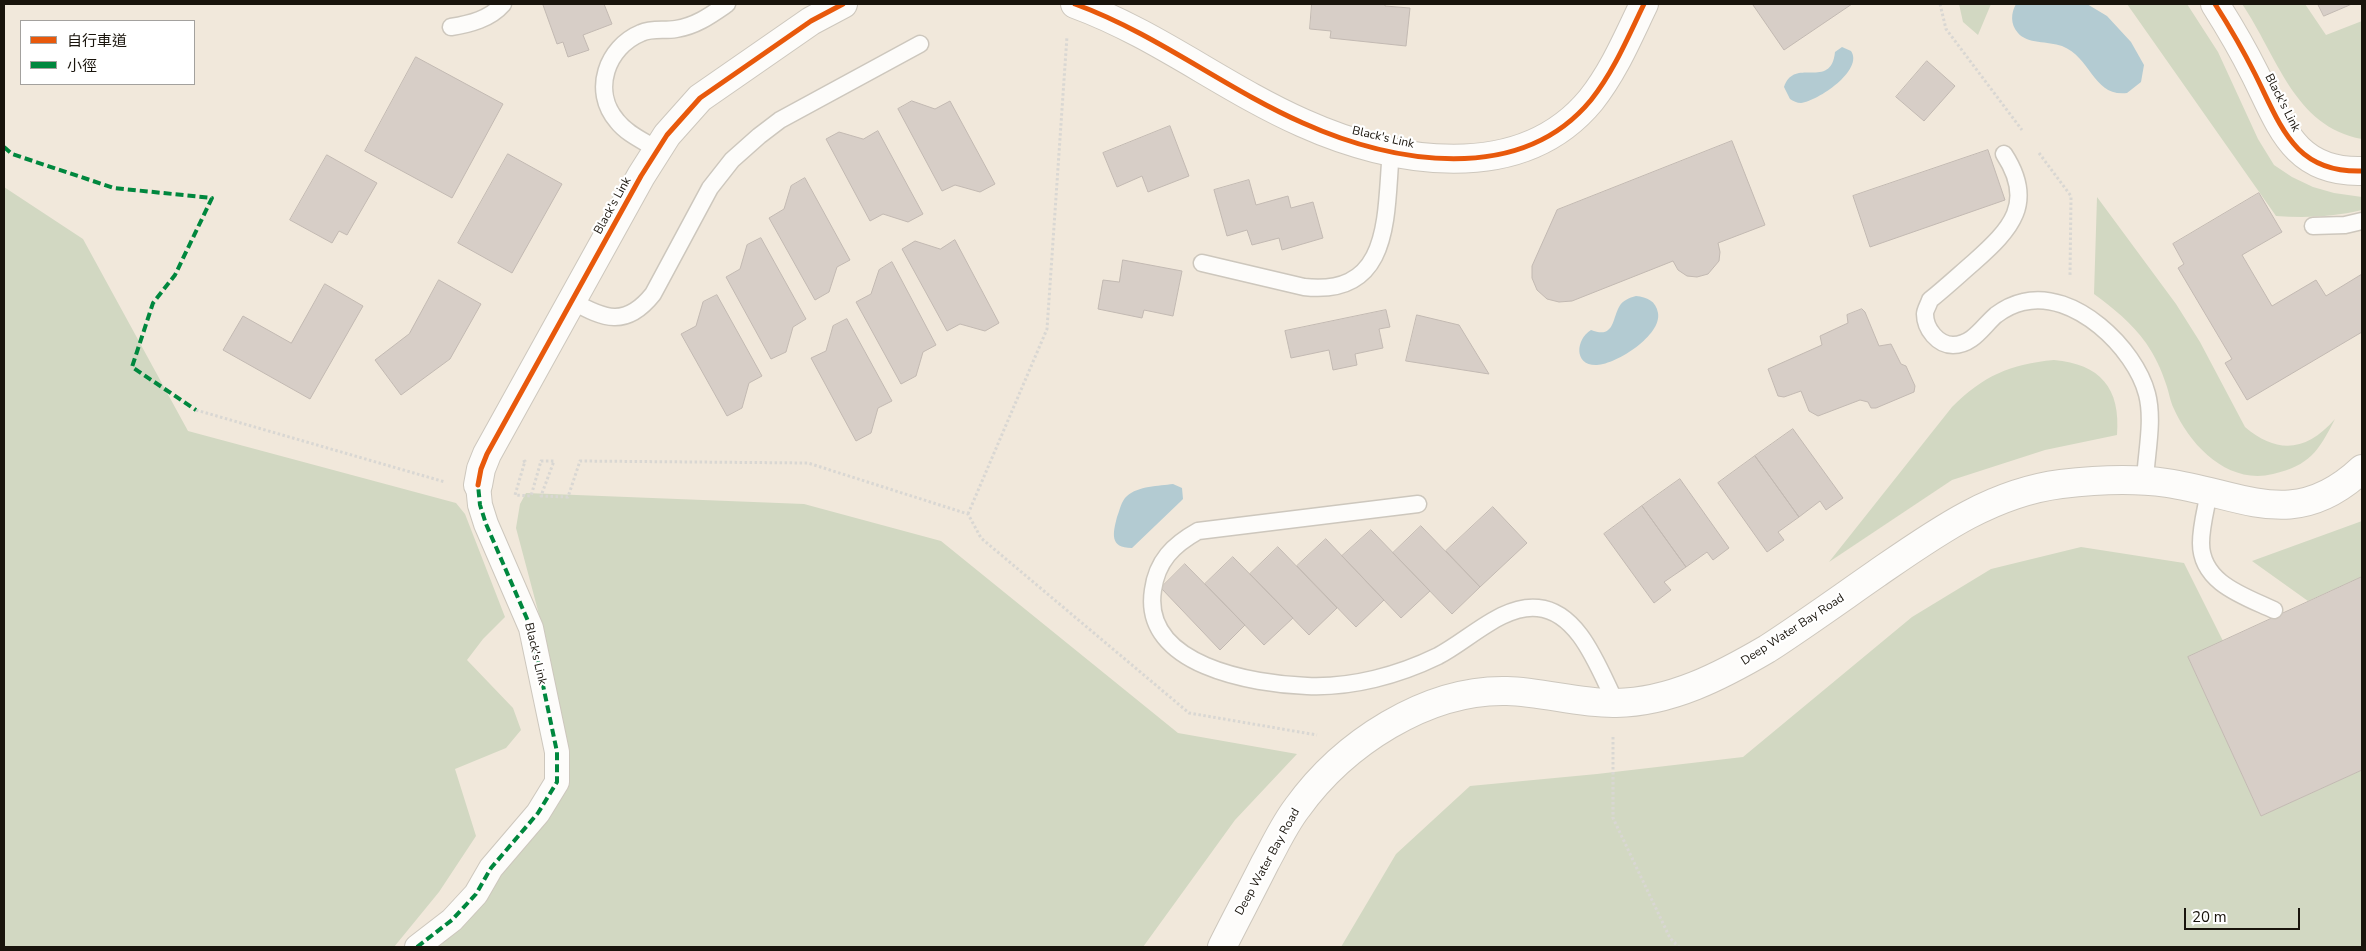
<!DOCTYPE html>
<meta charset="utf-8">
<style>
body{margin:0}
#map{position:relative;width:2366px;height:951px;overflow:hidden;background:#f1e8db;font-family:"Nunito Sans","Noto Sans TC",sans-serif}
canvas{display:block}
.frame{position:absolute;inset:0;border:5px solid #19140c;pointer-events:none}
.legend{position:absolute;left:20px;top:20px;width:175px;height:65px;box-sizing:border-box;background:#fff;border:1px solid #a3a19e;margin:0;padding:6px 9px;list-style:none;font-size:15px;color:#19140c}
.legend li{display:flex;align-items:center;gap:10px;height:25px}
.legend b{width:25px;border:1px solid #a3a19e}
.scale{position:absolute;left:2184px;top:908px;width:116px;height:22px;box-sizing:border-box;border:2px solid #19140c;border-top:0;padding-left:6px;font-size:15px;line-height:18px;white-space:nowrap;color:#19140c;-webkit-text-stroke:4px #fff;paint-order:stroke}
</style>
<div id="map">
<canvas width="2366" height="951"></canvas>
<div class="frame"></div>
<ul class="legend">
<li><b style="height:6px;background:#e8590c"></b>自行車道</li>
<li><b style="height:6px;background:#00873e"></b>小徑</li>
</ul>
<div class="scale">20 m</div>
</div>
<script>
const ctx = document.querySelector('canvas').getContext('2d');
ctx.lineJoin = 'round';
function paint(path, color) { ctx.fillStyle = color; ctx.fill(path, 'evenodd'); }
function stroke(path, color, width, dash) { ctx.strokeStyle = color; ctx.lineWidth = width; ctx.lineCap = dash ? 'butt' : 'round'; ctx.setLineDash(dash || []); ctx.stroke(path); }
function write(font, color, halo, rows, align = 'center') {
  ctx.font = font + ' "Nunito Sans",sans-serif'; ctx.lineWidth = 4.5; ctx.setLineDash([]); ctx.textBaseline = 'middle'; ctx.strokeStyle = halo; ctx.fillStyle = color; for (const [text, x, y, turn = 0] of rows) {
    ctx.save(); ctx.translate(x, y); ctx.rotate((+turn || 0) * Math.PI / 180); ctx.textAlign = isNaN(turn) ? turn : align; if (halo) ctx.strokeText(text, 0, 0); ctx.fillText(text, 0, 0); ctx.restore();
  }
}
paint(new Path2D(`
 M1959,4H1991L1978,35L1963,22Z
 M2127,4H2187L2218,52L2258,139L2274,165L2292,177L2313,187L2334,193L2362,197V210C2333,217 2306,218 2276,216Z
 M2242,4H2305L2326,35L2362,21V139C2294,127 2277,55 2242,4Z
 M4,187L83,239L188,431L456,503L465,514L505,617L483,639L467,660L513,708L521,730L506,748L455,769L476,836L439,892L394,947H4Z
 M2097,197L2176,304L2200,342L2245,427C2278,455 2307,451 2335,419C2318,452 2310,465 2273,474C2229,485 2191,447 2174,409C2170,401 2169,392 2166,384C2161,369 2155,356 2146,343C2132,323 2113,308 2094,294Z
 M2054,360C2100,364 2121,388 2117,435L2045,450L1952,480L1829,562L1952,407C1983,376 2010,364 2054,360Z
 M526,493L804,504L941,541L1178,733L1297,754L1235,820L1143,947H423L542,820L568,785L567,747L541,622L516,528L520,504Z
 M2362,521V577L2308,601L2252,561Z
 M2081,547L2184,563L2223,641L2188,657L2261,816L2362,770V947H1341L1396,854L1470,786L1597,774L1743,757L1912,617L1991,569Z`), '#d2d8c2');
paint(new Path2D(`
 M2016,4H2087L2107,16L2131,42L2144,65L2141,82L2127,93C2093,97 2092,58 2062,46C2048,41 2027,44 2018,33C2010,24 2011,13 2016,4Z
 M1842,47L1851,51C1864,70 1818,101 1801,103C1797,103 1793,101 1790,99L1784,87C1794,56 1831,91 1835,52Z
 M1636,296C1647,297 1656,301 1658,313C1662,335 1617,364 1597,365C1574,366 1575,340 1591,330C1614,339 1612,320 1619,307C1623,300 1629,298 1636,296Z
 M1173,484L1182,488L1183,499L1180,502L1132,548C1109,548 1113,533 1117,517C1120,510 1121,501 1127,496C1138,486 1159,486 1173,484Z`), '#b3cbd2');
const building = new Path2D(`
 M547,4H604L612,24L583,35L589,50L568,57L563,42L557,44L543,5Z
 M1312,4H1385V6L1410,8L1406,46L1330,38L1331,31L1310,29Z
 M1755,4H1852L1784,50L1753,5Z
 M2318,4H2352L2324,16Z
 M416,57L503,104L452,198L365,151Z
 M1927,61L1955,86L1924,121L1896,97Z
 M912,101L935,109L950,101L995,184L980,192L955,185L942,191L898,109Z
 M1170,126L1189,176L1148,192L1142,176L1117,187L1103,153Z
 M878,131L923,214L908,222L883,214L870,221L826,139L839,132L863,139Z
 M1732,141L1765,225L1718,243L1720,252L1719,261L1708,274L1697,277L1687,276L1678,270L1673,261L1572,301L1559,302L1547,299L1537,290L1532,278V266L1557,210Z
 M1988,150L2005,200L1870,247L1853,196Z
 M508,154L562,184L512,273L458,243Z
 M327,155L377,183L347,235L339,231L332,243L290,220Z
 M805,178L850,260L837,267L829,292L815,300L769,218L784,209L791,186Z
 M1249,180L1256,205L1288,196L1291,208L1313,202L1323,238L1282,250L1279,238L1252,245L1247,230L1227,236L1214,190Z
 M2259,193L2282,232L2242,255L2272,306L2316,280L2326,296L2362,274V332L2247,400L2225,363L2232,359L2178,268L2184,264L2173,244Z
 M761,238L806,319L793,327L786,352L771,359L726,277L740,269L747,245Z
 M955,240L999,323L985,331L960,324L947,331L902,249L915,241L940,249Z
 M1123,260L1182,271L1173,316L1144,310L1142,318L1098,309L1103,280L1119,282Z
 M892,262L936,345L923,352L916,376L901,384L856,302L871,294L879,270Z
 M439,280L481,304L450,359L401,395L375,360L409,334Z
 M325,284L363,306L310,399L223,350L243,316L291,343Z
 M717,295L762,376L749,383L742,408L727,416L681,334L696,326L703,302Z
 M1862,309L1865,312L1879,346L1891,344L1901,364L1906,366L1915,386L1914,392L1876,408H1871L1868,402L1860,400L1818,416L1809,411L1801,391L1784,397L1778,396L1768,369L1822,345L1820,336L1848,323L1847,315Z
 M1386,310L1390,327L1379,329L1383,348L1355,354L1357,365L1333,370L1329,350L1291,358L1285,331Z
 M1417,315L1459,325L1489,374L1406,361Z
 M847,319L892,401L878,408L871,433L856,441L811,358L826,351L833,326Z
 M1793,429L1843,498L1826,510L1820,501L1799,517L1755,456Z
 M1755,456L1799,517L1778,532L1784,540L1767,552L1718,483Z
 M1680,479L1729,548L1713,560L1707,552L1686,567L1642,506Z
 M1642,506L1686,567L1664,582L1671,590L1654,603L1604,534Z
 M1493,507L1527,543L1480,587L1446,551Z
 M1421,526L1480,587L1452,614L1393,553Z
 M1371,530L1430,591L1401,618L1342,556Z
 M1326,539L1384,600L1356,627L1297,566Z
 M1278,547L1337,608L1309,635L1250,574Z
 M1233,557L1293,618L1264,645L1205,584Z
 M1185,564L1245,625L1220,650L1161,588Z
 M2362,577V770L2261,816L2188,657Z`);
paint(building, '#d7cec7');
stroke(building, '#c2b9b2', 1);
const service = new Path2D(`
 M451,27C470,24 490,19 503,4
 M658,150C644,141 627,134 617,121C591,91 607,47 641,33C652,28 664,31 676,29C696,26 711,15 727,4
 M2004,154C2036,203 2011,229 1974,262C1959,275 1945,288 1930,300C1929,304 1925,310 1925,314C1925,329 1938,345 1953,345C1973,345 1983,326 1996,315C2004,309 2014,304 2023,302C2074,289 2135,348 2147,394C2154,421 2146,454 2145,481
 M2313,226L2345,225L2362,221
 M1202,263L1304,287C1393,297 1385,214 1391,151
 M572,301C604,319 626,328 653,294L710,188L732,160L759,136L780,120L920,44
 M2209,492C2206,509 2201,526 2201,543C2201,583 2244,596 2274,610
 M1418,504L1198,531C1173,545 1157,561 1153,590C1141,666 1254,684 1307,686C1352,688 1399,675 1438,656C1469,640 1503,604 1538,608C1580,612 1599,670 1616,703`);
const pedestrian = new Path2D(`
 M417,947L452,920L476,894L491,868L538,813L557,782V752L531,628L486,524L480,505L478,485`);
const minor = new Path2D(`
 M1075,4C1157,34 1224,88 1303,123C1392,163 1520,186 1591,100C1614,71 1628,37 1644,4
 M2215,4C2229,26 2243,50 2255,74C2281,126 2294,173 2362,171
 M478,485L481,469L487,454L641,176L667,135L700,98L811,21L843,4`);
const secondary = new Path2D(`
 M1222,947C1236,919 1251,891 1265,863C1275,845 1284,825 1297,808C1343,744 1426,689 1507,691C1544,692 1580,704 1616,703C1671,702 1721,676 1767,649C1804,625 1840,599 1876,574C1934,534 1990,493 2061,484C2095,480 2133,478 2167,483C2243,494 2294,533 2362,469`);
stroke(service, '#cdc7bd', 19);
stroke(pedestrian, '#cdc7bd', 26);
stroke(minor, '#cdc7bd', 30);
stroke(secondary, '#cdc7bd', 30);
stroke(new Path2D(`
 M1940,4L1946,29L2022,130
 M2039,153L2071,196L2070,276
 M196,410L445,482
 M523,462L525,461L515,495L531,496L541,461H554L541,496L568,497L580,461L808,463L968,514L981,538L1189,713L1317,735
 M968,514L1047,329L1067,36
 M1613,737V818L1670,938L1679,947`), '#d9d7d3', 3, [2.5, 2.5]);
stroke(service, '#fdfcfa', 16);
stroke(pedestrian, '#fdfcfa', 24);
stroke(minor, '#fdfcfa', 28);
stroke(secondary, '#fdfcfa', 28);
stroke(new Path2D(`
 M4,147L12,154L114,188L212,198L175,275L153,303L132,367L196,410
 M417,947L452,920L476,894L491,868L538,813L557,782V752L531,628L486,524L480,505L478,485`), '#00873e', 4, [8, 4]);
stroke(new Path2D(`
 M1075,4C1157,34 1224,88 1303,123C1392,163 1520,186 1591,100C1614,71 1628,37 1644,4
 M2215,4C2229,26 2243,50 2255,74C2281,126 2294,173 2362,171
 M478,485L481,469L487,454L641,176L667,135L700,98L811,21L843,4`), '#e8590c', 5);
write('12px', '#19140c', '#fff', [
 ["Black's Link",2282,103,63],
 ["Black's Link",1383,138,13],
 ["Black's Link",613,206,-61],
 ["Deep Water Bay Road",1793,630,-33],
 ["Black's Link",535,654,77],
 ["Deep Water Bay Road",1268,862,-61]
]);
</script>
